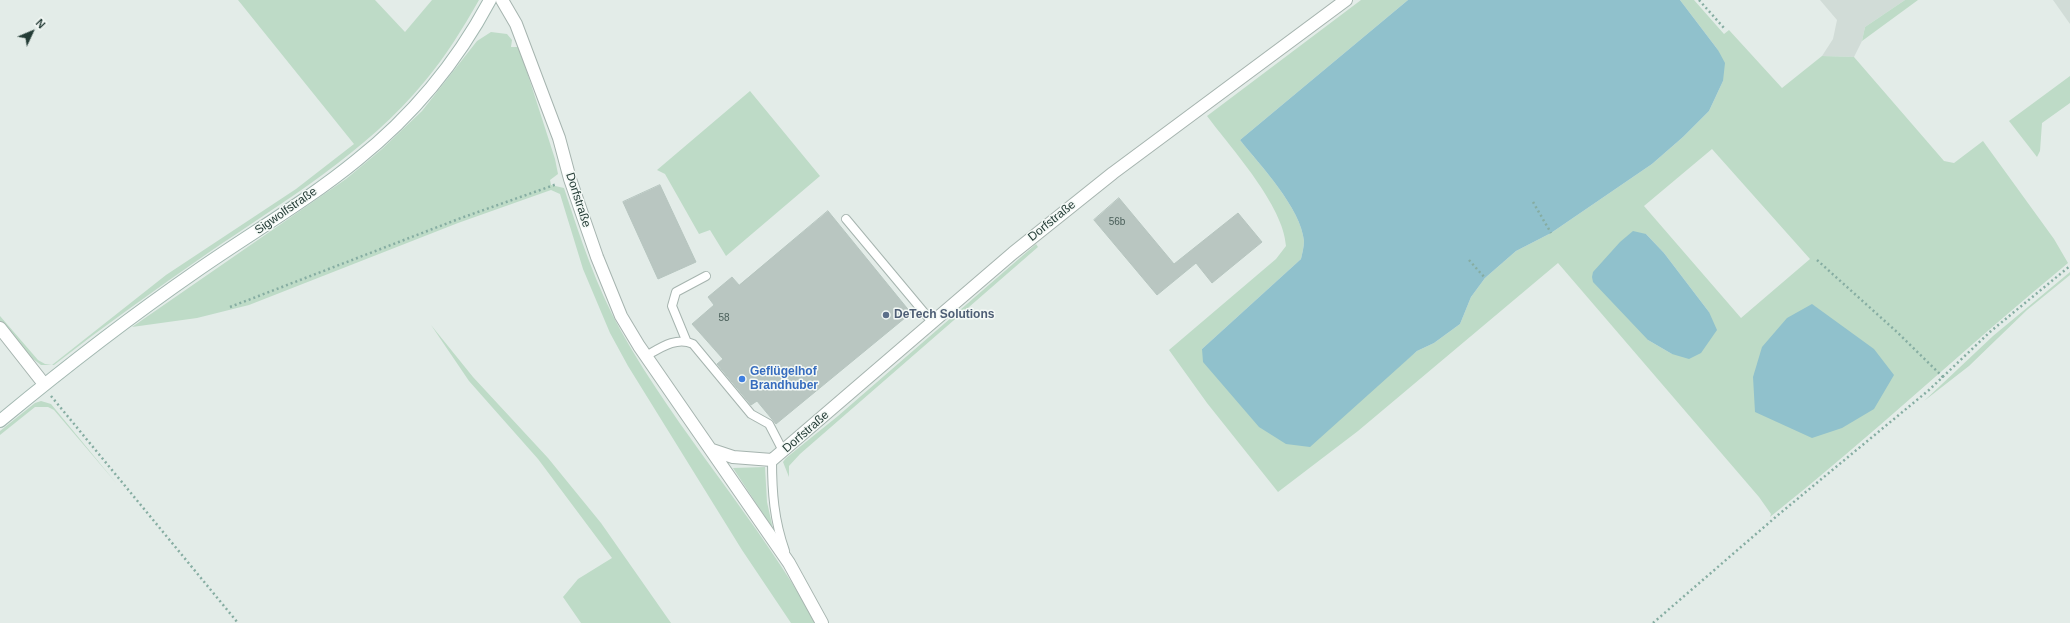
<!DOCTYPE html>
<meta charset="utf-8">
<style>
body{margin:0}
#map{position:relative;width:2070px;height:623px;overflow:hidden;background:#e3ece8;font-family:Helvetica,sans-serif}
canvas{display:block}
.north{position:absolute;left:12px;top:12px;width:40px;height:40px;-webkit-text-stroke:3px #f4f9f6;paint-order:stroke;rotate:46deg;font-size:11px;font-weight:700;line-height:16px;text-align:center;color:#243c36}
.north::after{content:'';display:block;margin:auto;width:14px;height:18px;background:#243c36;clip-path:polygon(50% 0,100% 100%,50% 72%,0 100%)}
</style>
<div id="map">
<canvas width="2070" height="623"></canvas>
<div class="north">N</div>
</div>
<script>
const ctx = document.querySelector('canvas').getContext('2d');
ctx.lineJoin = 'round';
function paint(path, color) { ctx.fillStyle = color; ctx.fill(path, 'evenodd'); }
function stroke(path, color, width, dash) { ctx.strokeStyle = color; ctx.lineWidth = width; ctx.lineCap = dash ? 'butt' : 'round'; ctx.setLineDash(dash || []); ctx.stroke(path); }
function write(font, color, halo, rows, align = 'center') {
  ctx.font = font + ' Helvetica,sans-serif'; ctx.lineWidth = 3; ctx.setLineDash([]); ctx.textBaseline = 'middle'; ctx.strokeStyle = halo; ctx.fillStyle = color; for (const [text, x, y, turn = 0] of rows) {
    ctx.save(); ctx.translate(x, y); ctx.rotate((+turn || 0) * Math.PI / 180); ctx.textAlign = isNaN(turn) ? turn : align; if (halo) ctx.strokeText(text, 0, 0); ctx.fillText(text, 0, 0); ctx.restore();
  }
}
paint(new Path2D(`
 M1820,0H1905L1865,27L1862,41L1854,57L1822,56L1833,39L1837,20Z
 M2053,0H2070V24Z`), '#d1dcd7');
paint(new Path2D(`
 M238,0H375L405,32L432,0H479C463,28 446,56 425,81C366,153 284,201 208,253C156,289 104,326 54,365H41L33,359L0,321V316L38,360L45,364L52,365L166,275L296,189L354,144Z
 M1361,0H1408L1240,140C1260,165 1301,208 1304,241C1304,247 1302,254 1301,259L1202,349L1387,376L1417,351L1434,343L1460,324L1471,297L1485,278L1516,251L1551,233L1652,164L1683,137L1709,111L1723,81L1718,50L1680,0H1694L1724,34L1729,30L1782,88L1822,56L1854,57L1944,161L1954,163L1983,141L2054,239L2068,263C1967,346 1872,436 1770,517L1771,514L1759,497L1558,263L1358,431L1278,492L1207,403L1169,350L1276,259L1286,246C1284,206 1231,148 1207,116ZM1712,149L1810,259L1741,318L1644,206ZM1646,234L1664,253L1709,312L1672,354L1648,340Z
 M1905,0H1918L1862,41L1865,27Z
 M491,32L507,34L512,40L511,47H519L555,159L558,174L550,180L551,185L564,188C580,237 596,286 621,331C678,433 759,521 816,623H791L742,550L628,366L610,333L583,269L560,194L551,190L458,223L249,305L197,318L132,327L346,179L382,149L422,111L477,41Z
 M2070,76V103L2042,123L2040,151L2037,157L2009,121Z
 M750,91L820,176L726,256L710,230L699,234L665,174L657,170Z
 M1036,244L1038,247L800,454L789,466V477L783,462L786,458L838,416Z
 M2070,272V275L2027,310L1969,366L1924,401L1993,336Z
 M431,325L473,377L548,458L601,523L671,623H581L563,597L578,579L612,558L538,459L469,381Z
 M41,401L51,404L117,484L54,410L48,407H35L0,435V431L35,403Z
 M765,467L767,502L773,529L733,468Z`), '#bedbc7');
paint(new Path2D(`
 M1408,0H1680L1718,50L1725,63L1723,81L1709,111L1683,137L1652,164L1551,233L1516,251L1485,278L1471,297L1460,324L1434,343L1417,351L1310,447L1286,444L1259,427L1203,362L1202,349L1301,259C1302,254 1304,247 1304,241C1301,208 1260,165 1240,140Z
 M1633,231L1646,234L1664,253L1709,312L1717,330L1701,353L1689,359L1672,354L1648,340L1593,282L1592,277L1593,272L1620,242Z
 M1812,304L1874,349L1894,375L1874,409L1842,428L1812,438L1755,412L1753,377L1762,347L1787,318Z`), '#90c1cc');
const building = new Path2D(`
 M660,185L696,262L658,279L623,202Z
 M1119,198L1174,264L1238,213L1262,242L1212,283L1196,263L1157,295L1094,220Z
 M828,211L911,313L776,424L757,401L751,405L717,364L723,359L692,324L714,305L708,297L732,277L739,285Z`);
paint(building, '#b9c6c1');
stroke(building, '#b6c5bf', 1);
const lane = new Path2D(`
 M846,219L932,322
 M686,340L672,306L676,292L706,276
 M646,356C660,348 677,336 693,344L751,414L769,424L783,451
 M772,460C772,492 774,520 785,551`);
const street = new Path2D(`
 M502,0L516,24L559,138L570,179L597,257L621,316L639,346L789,563L822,623
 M0,328L44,384
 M712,450L733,457L772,460L1013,253L1113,173L1346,0`);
const secondary = new Path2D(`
 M0,421C64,368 130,317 198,270C251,233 307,201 357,160C411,117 457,62 490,0`);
stroke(lane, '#a6b4af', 10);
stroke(street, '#a6b4af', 14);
stroke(secondary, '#a2b7b0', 14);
stroke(new Path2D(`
 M1699,0L1724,28
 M1533,202L1551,233
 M1469,260L1485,278
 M1817,260L1897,332L1943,377
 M230,307L461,218L557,184
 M51,396L238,623
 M1653,623L1778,515L1929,390L1991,331L2070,266`), '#86ada2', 2.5, [2, 3]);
stroke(lane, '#fff', 8);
stroke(street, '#fff', 12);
stroke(secondary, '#fff', 12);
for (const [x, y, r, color] of [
 [886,315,4,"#5c6f8a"],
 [742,379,4,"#3f7fe0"]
]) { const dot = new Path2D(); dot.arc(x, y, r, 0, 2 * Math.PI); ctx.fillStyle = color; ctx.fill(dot); stroke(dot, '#f4f9f6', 1.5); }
write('10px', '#495e59', null, [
 ["56b",1117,222],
 ["58",724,318]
]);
write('12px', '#243c36', '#f4f9f6', [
 ["Dorfstraße",578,200,72],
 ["Sigwolfstraße",286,211,-35],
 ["Dorfstraße",1052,221,-39],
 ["Dorfstraße",806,432,-41]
]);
write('bold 12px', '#4e5e75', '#f4f9f6', [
 ["DeTech Solutions",894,315]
], 'left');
write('bold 12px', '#366cbe', '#f4f9f6', [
 ["Geflügelhof",750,372],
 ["Brandhuber",750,386]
], 'left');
</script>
